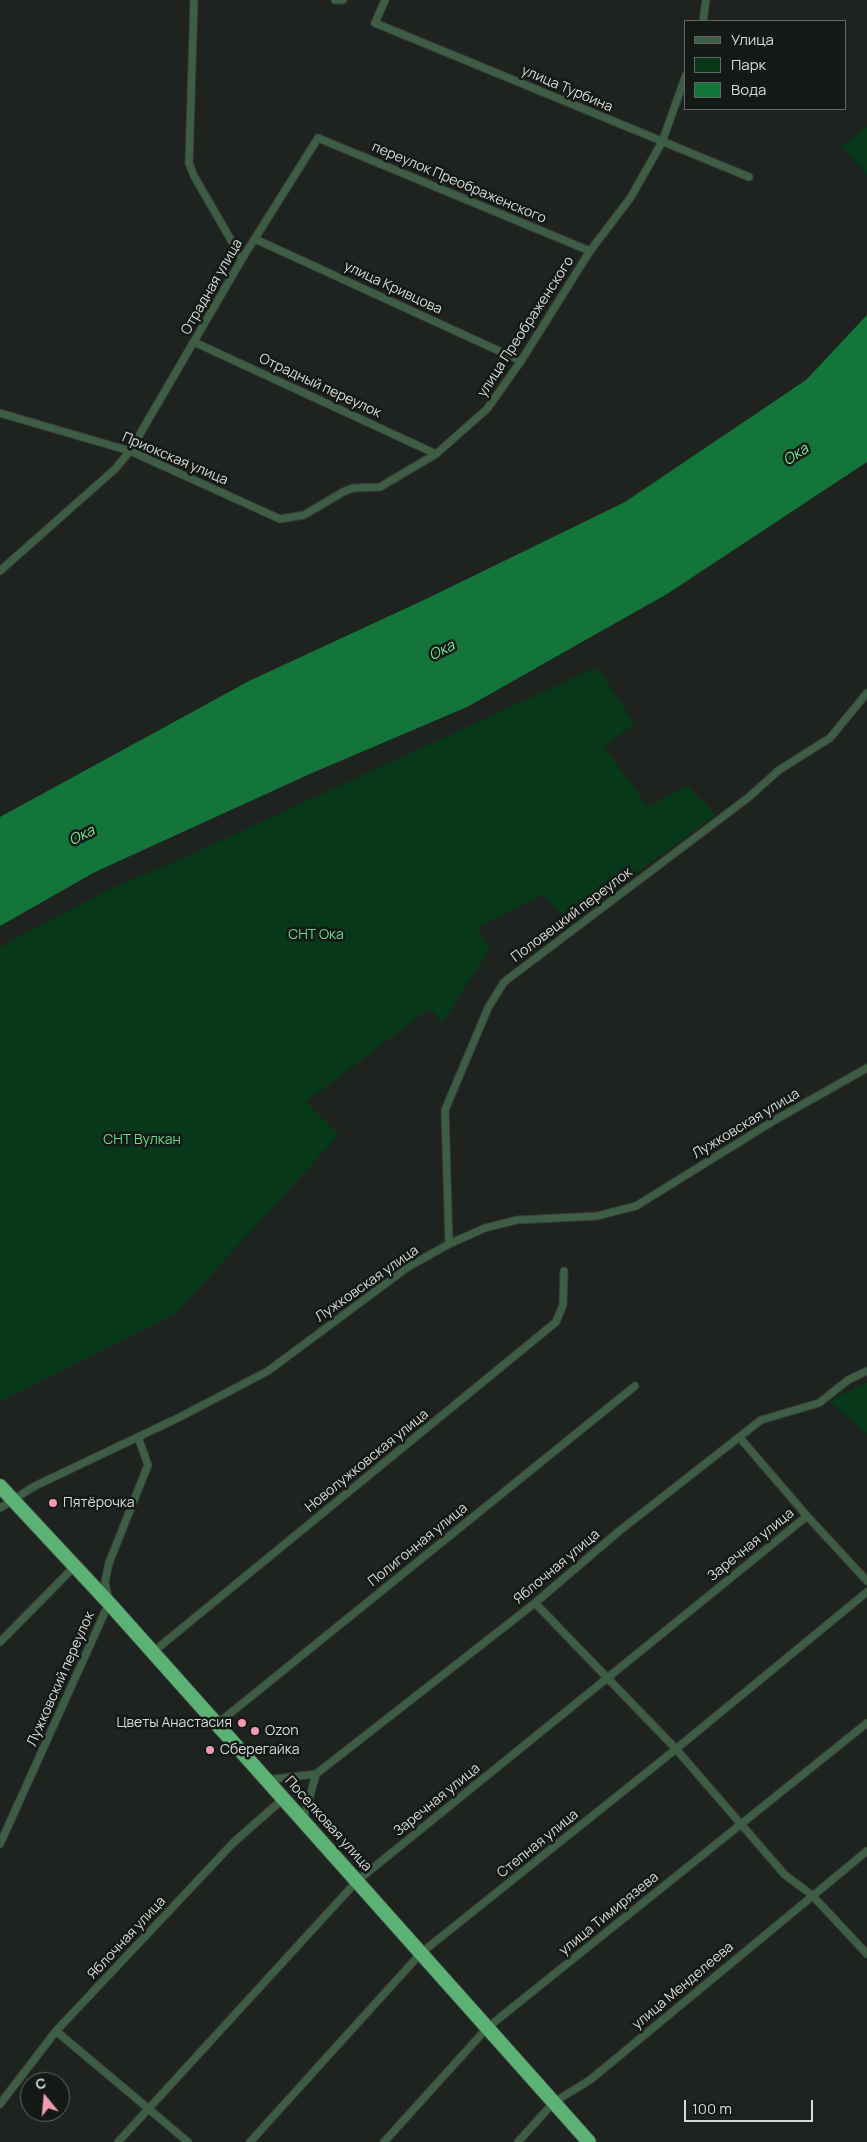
<!DOCTYPE html>
<meta charset="utf-8">
<style>
body{margin:0}
#map{position:relative;width:867px;height:2142px;overflow:hidden;background:#1e231f;font-family:Manrope,sans-serif}
canvas{display:block}
.legend{position:absolute;left:684px;top:20px;width:162px;height:90px;box-sizing:border-box;background:#151916;border:1px solid #636664;margin:0;padding:6px 9px;list-style:none;font-size:15px;color:#d7dad8}
.legend li{display:flex;align-items:center;gap:10px;height:25px}
.legend b{width:25px;border:1px solid #636664}
.north{position:absolute;left:20px;top:2072px;width:50px;height:50px;box-sizing:border-box;background:#151916;border:1px solid #636664;border-radius:50%;rotate:343deg;font-size:14px;font-weight:700;line-height:20px;text-align:center;color:#d7dad8}
.north::after{content:'';display:block;margin:auto;width:18px;height:22px;background:#f19ab3;clip-path:polygon(50% 0,100% 100%,50% 72%,0 100%)}
.scale{position:absolute;left:684px;top:2100px;width:129px;height:22px;box-sizing:border-box;border:2px solid #d7dad8;border-top:0;padding-left:6px;font-size:15px;line-height:18px;white-space:nowrap;color:#d7dad8;-webkit-text-stroke:4px #151916;paint-order:stroke}
</style>
<div id="map">
<canvas width="867" height="2142"></canvas>
<ul class="legend">
<li><b style="height:6px;background:#3d5e45"></b>Улица</li>
<li><b style="height:14px;background:#063819"></b>Парк</li>
<li><b style="height:14px;background:#13753a"></b>Вода</li>
</ul>
<div class="north">С</div>
<div class="scale">100 m</div>
</div>
<script>
const ctx = document.querySelector('canvas').getContext('2d');
ctx.lineJoin = 'round';
function paint(path, color) { ctx.fillStyle = color; ctx.fill(path, 'evenodd'); }
function stroke(path, color, width, dash) { ctx.strokeStyle = color; ctx.lineWidth = width; ctx.lineCap = dash ? 'butt' : 'round'; ctx.setLineDash(dash || []); ctx.stroke(path); }
function write(font, color, halo, rows, align = 'center') {
  ctx.font = font + ' Manrope,sans-serif'; ctx.lineWidth = 5; ctx.setLineDash([]); ctx.textBaseline = 'middle'; ctx.strokeStyle = halo; ctx.fillStyle = color; for (const [text, x, y, turn = 0] of rows) {
    ctx.save(); ctx.translate(x, y); ctx.rotate((+turn || 0) * Math.PI / 180); ctx.textAlign = isNaN(turn) ? turn : align; if (halo) ctx.strokeText(text, 0, 0); ctx.fillText(text, 0, 0); ctx.restore();
  }
}
paint(new Path2D(`
 M867,126V175L842,146Z
 M597,667L635,724L604,746L648,807L688,786L716,815L569,922L543,895L477,928L490,949L443,1022L429,1009L306,1102L339,1135L174,1315L0,1402V947L113,887L168,865Z
 M867,1382V1434L829,1401Z`), '#063819');
paint(new Path2D(`
 M867,315V462L667,594L467,707L312,773L95,872L0,926V817L249,681L426,599L625,502L806,380Z`), '#13753a');
const street = new Path2D(`
 M194,0L189,163L194,176L242,259
 M335,0H343
 M385,0L375,23L749,177
 M703,21L706,0
 M255,239L521,361
 M194,342L436,454
 M0,413L130,451L280,519L304,515L343,492L353,488L380,487L436,454L487,409L521,361L590,251L631,197L662,142L686,75
 M0,571L115,469L130,451L242,259L318,138L590,251
 M449,1244L445,1110L488,1008L504,982L749,797L779,770L830,738L867,693
 M740,1438L807,1516L867,1581
 M0,1508L35,1486L180,1417L268,1371L408,1267L449,1244L485,1228L517,1220L597,1216L636,1206L775,1120L867,1068
 M535,1603L676,1749L785,1875L812,1895L867,1954
 M0,1642L75,1566
 M153,1652L556,1322L563,1305L564,1271
 M217,1724L635,1386
 M266,1780L316,1774L535,1603L618,1532L761,1420L819,1403L848,1380L867,1371
 M303,1821L316,1774
 M0,1844L109,1603L105,1582L109,1563L148,1465L138,1437
 M56,2031L188,2142
 M0,2104L56,2031L234,1842L283,1799
 M118,2142L357,1881L807,1516
 M250,2142L421,1953L676,1749L867,1592
 M384,2142L487,2028L867,1723
 M518,2142L554,2102L590,2080L867,1851`);
const highway = new Path2D(`
 M0,1486L109,1603L589,2142`);
stroke(street, '#383d39', 9);
stroke(highway, '#383d39', 16);
stroke(street, '#3d5e45', 7);
stroke(highway, '#5bb274', 14);
for (const [x, y, r, color] of [
 [53,1503,5,"#f19ab3"],
 [242,1723,5,"#f19ab3"],
 [255,1731,5,"#f19ab3"],
 [210,1750,5,"#f19ab3"]
]) { const dot = new Path2D(); dot.arc(x, y, r, 0, 2 * Math.PI); ctx.fillStyle = color; ctx.fill(dot); stroke(dot, '#151916', 2); }
write('14px', '#d7dad8', '#151916', [
 ["улица Турбина",567,89,23],
 ["переулок Преображенского",459,183,23],
 ["Отрадная улица",212,287,-60],
 ["улица Кривцова",393,288,25],
 ["улица Преображенского",526,327,-57],
 ["Отрадный переулок",320,386,25],
 ["Приокская улица",175,459,23],
 ["Половецкий переулок",572,915,-37],
 ["Лужковская улица",746,1124,-31],
 ["Лужковская улица",367,1284,-35],
 ["Новолужковская улица",367,1461,-39],
 ["Полигонная улица",418,1545,-39],
 ["Заречная улица",751,1545,-39],
 ["Яблочная улица",557,1567,-40],
 ["Лужковский переулок",61,1679,-66],
 ["Заречная улица",437,1800,-39],
 ["Поселковая улица",328,1824,48],
 ["Степная улица",538,1844,-39],
 ["улица Тимирязева",609,1914,-39],
 ["Яблочная улица",127,1938,-47],
 ["улица Менделеева",683,1986,-40]
]);
write('14px', '#67da89', '#151916', [
 ["СНТ Ока",316,935],
 ["СНТ Вулкан",142,1140]
]);
write('14px', '#d7dad8', '#151916', [
 ["Пятёрочка",63,1503],
 ["Цветы Анастасия",232,1723,"right"],
 ["Ozon",265,1731],
 ["Сберегайка",220,1750]
], 'left');
write('italic 15px', '#73e594', '#151916', [
 ["Ока",796,455,-34],
 ["Ока",442,651,-27],
 ["Ока",82,836,-27]
]);
</script>
